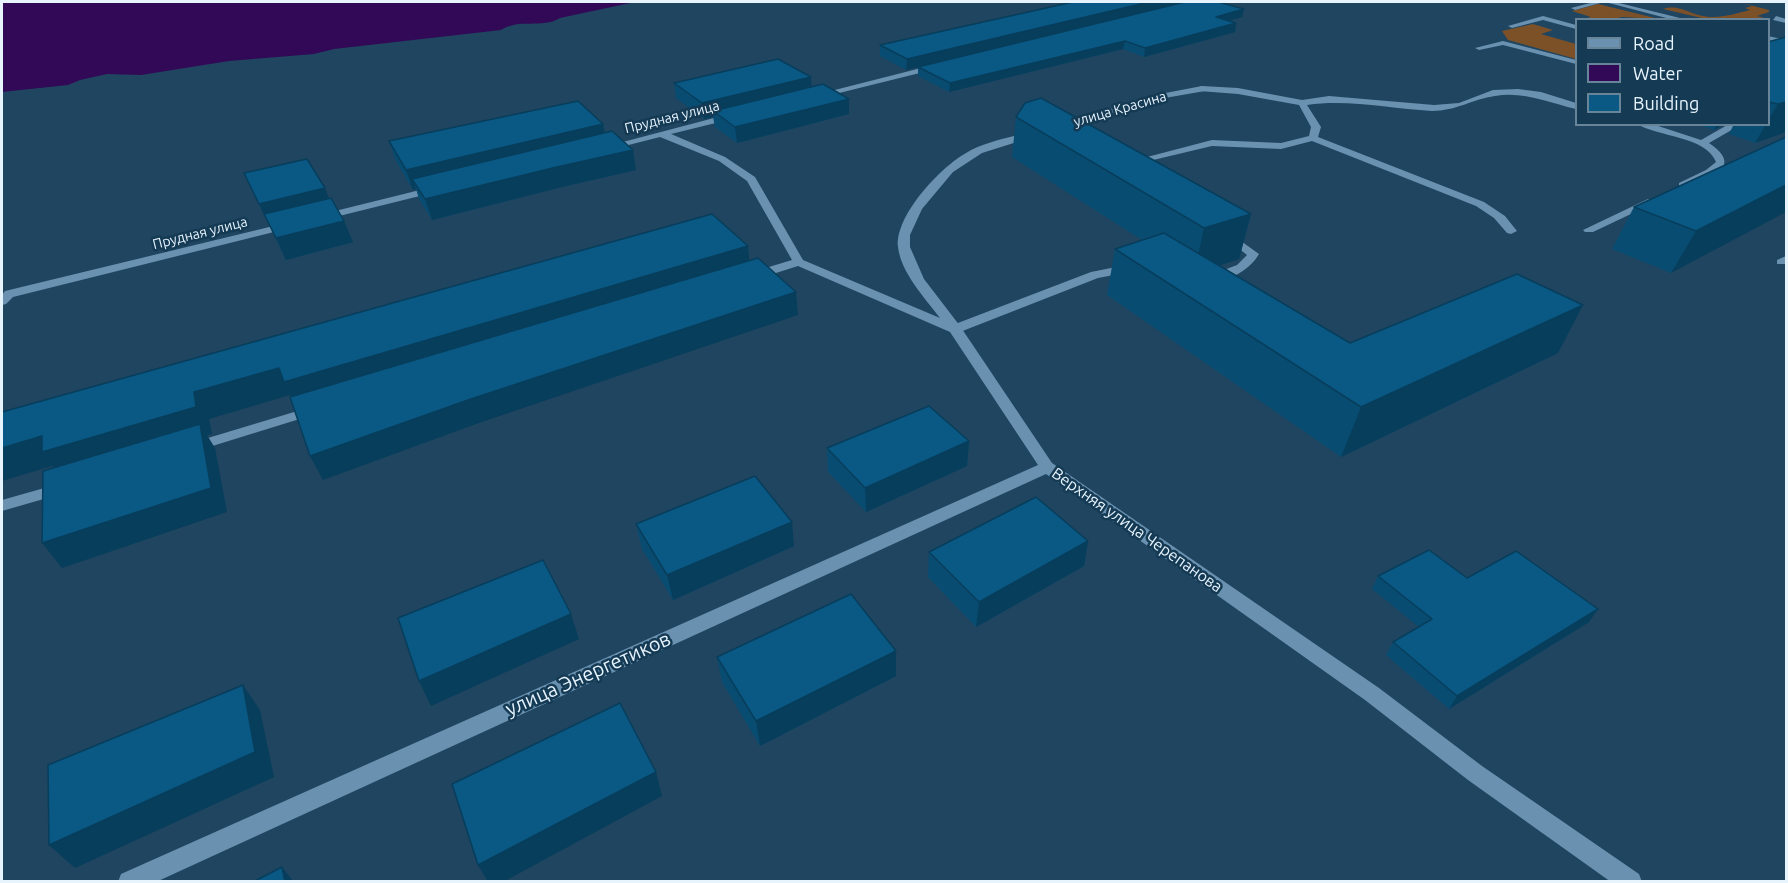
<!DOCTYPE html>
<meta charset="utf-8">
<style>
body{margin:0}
#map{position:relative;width:1788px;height:883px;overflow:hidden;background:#1f4560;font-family:Ubuntu,sans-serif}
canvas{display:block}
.frame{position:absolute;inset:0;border:3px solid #e7f4fe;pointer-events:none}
.legend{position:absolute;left:1575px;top:18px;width:195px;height:108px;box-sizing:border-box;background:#143a54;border:2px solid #688498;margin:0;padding:8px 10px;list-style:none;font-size:18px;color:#e7f4fe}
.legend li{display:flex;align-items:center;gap:12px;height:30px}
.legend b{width:30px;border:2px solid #688498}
</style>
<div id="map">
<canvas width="1788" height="883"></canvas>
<div class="frame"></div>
<ul class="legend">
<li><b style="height:8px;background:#6a91b0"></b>Road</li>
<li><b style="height:16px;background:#320956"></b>Water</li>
<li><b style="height:16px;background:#0a5884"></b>Building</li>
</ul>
</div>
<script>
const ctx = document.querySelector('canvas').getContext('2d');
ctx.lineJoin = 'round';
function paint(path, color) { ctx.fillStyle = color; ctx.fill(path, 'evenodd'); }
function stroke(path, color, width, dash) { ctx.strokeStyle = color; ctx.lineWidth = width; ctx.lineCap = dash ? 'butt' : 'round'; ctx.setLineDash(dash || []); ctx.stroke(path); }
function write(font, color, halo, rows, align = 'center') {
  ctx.font = font + ' Ubuntu,sans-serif'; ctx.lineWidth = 5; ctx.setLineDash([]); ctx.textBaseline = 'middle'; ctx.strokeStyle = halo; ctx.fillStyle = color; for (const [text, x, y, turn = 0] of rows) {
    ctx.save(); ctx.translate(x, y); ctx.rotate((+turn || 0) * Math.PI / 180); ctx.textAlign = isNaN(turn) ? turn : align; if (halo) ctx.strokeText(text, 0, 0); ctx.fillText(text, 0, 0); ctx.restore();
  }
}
paint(new Path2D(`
 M1738,2L1769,10V12L1757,16L1768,19H1706L1663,9C1682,3 1690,17 1713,17C1725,17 1738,13 1750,10L1745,8L1752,6Z
 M1598,4L1659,19L1622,17L1613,19H1582L1591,17L1572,11Z
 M1533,24L1553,30L1541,34L1576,44V59L1508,40L1502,31Z`), '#7d5128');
paint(new Path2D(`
 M2,2H635L560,18C542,29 519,18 501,30L334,49L314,54L229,61L141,75L107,74L80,80L68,85L2,92Z`), '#320956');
paint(new Path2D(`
 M1543,16L1576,25V29L1543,20L1512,28L1508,26Z
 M1776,16L1786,19V23L1773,20Z
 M1503,41L1576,60V64L1503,45L1479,50L1475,48Z
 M1202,86L1238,88L1302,100L1329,96L1434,105L1459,103L1493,90L1518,89L1541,92L1576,103V109C1549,103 1524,91 1495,96C1473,99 1456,111 1432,111C1390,109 1349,99 1307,105L1321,127L1318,137L1484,202L1505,216L1517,231L1511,234L1507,233L1494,218L1476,206L1312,141L1281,149L1212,146L1128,166V162L1212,140L1281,143L1309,136L1311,127L1299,105L1238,94L1199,91V87Z
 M1637,124H1652L1701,140L1729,124H1742L1709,143C1716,148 1727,156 1724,165L1714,174L1683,188L1679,187V183L1706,170L1716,162C1706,136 1658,137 1637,124Z
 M1648,199L1652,200V204L1593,232H1585L1583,230Z
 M1227,231L1259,254C1251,269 1225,285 1208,282V276L1237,265L1247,255L1223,236V232Z
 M1131,264L1135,265V271L1098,278L960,332L955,333L949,329L950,326L1091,272Z`), '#6a91b0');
paint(new Path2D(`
 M1594,2H1604L1575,10L1571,8Z
 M1605,2H1615L1688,20H1674Z
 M1768,36L1786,40V44L1768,40Z
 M937,64H940V68L815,99L811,96Z
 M1202,86L1205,87V91L1159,99L1062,129L1057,126L1155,95Z
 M733,113L736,114V118L671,134L725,157L755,177L803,260L940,318C925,298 901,273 898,247C895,215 941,167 966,153C981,144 998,140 1014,136C1021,134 1029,131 1036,132V136L982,153L953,172L922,209L910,235V247L924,279L960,326L1052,463L1379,688L1482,766L1639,874L1642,882H1611L1468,780L1365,700L1046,474L156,882H118L121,874L1038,465L950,332L798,266L757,279H749V273L792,260L747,181L719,161L660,137L605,151L600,148Z
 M436,186L440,187V191L319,221L314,218L315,216Z
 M290,222L296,225L294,227L13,297L6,304L2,305V295L5,291Z
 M1786,256V264H1777V260Z
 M314,406L321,410L319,413L193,452L185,447L188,444Z
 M62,483L68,484L70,488L68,492L2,511V500Z`), '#6a91b0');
paint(new Path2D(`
 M1242,17L1229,21L1236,23L1235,32L1144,57L1123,49L949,92L918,76V67L906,70L880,56V45Z
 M1786,37V132L1755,143L1729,134L1734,124H1768V42Z
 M811,77V87L849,114L737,143L715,127L713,117L704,119L676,98L674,83Z
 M1016,117L1251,214L1239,259L1219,265L1350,343L1558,353L1341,457L1107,295L1115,249L1142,240L1012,157Z
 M603,124L605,133L636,170L562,187L432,220L419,199L416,189L413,190L396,161L389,141Z
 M1697,124H1724L1714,130Z
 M1786,137L1671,273L1612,249L1634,207Z
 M244,173L329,198L353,242L286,260Z
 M969,441L967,466L866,512L828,472L827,448Z
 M636,524L794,546L673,600L642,549Z
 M1088,541L1084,566L976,627L928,577L929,552Z
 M1378,576L1467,578L1598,609L1589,622L1449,709L1386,655L1393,642L1419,627L1372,589Z
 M717,657L896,676L760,746L722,682Z`), '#094c72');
paint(new Path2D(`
 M1149,2H1189L906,70L907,59Z
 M1244,9L1242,17L1215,25L1216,17Z
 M1236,23L1235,32L1144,57L1145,48Z
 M1125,41L1123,49L949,92L950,83Z
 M811,77L812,93L713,111V117L704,119L702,103Z
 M849,99V114L737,143L735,127Z
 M1786,102V132L1755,143L1766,124H1768V120L1778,104Z
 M603,124L607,143L412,179L416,189L413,190L406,170Z
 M1717,124H1724L1714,130Z
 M633,150L636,170L562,187L432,220L425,199L557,167Z
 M1786,185V212L1671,273L1696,231Z
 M325,188L333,209L269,225L259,204Z
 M1251,214L1239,259L1194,274L1204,228Z
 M344,221L353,242L286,260L276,238Z
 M748,246L750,270L297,408L290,395L209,419L212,434L207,435L215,448L227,512L62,568L42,543L62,480L52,466L2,481V448L279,368Z
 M796,292L798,315L476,424L323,480L310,456L468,400Z
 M1583,305L1558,353L1341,457L1361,407Z
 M969,441L967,466L866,512L865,488Z
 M792,522L794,546L673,600L667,575Z
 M1088,541L1084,566L976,627L979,602Z
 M1598,609L1589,622L1449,709L1457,696Z
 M571,614L579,639L431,706L419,681Z
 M896,651V676L760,746L756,721Z
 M243,685L260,710L274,777L75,868L49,845Z
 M656,772L662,796L503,882H488L478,865Z
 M282,867L294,882H285Z`), '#073e5c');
const building = new Path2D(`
 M1073,2H1149L907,59L880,45Z
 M1185,2H1218L1244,9L1216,17L1236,23L1145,48L1125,41L950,83L918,67Z
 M1786,37V102L1778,104L1768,102V42Z
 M778,59L811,77L702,103L674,83Z
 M823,84L849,99L735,127L713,111Z
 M1041,98L1251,214L1204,228L1016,117L1025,103Z
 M578,101L603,124L406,170L389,141Z
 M612,131L633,150L557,167L425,199L412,179Z
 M1786,137V185L1696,231L1634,207Z
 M307,159L325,188L259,204L244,173Z
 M331,198L344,221L276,238L264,214Z
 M712,214L748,246L284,382L279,368L194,392L196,407L42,452V436L2,448V412Z
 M1164,233L1350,343L1517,274L1583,305L1361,407L1115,249Z
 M758,258L796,292L468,400L310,456L290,397Z
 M929,406L969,441L865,488L827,448Z
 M200,424L211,488L42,543L43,471Z
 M755,476L792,522L667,575L636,524Z
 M1036,497L1088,541L979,602L929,552Z
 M1429,550L1467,578L1516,551L1598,609L1457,696L1393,642L1432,619L1378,576Z
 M543,560L571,614L419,681L398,618Z
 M851,594L896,651L756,721L717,657Z
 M243,685L255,752L49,845L48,765Z
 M620,703L656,772L478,865L452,784Z
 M282,867L285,882H253Z`);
paint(building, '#0a5884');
stroke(building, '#073e5c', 1.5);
write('14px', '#e7f4fe', '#143a54', [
 ["улица Красина",1120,109,-16],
 ["Прудная улица",672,117,-14],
 ["Прудная улица",200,233,-14]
]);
write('16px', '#e7f4fe', '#143a54', [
 ["Верхняя улица Черепанова",1137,530,35]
]);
write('20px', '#e7f4fe', '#143a54', [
 ["улица Энергетиков",588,674,-24]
]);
</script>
